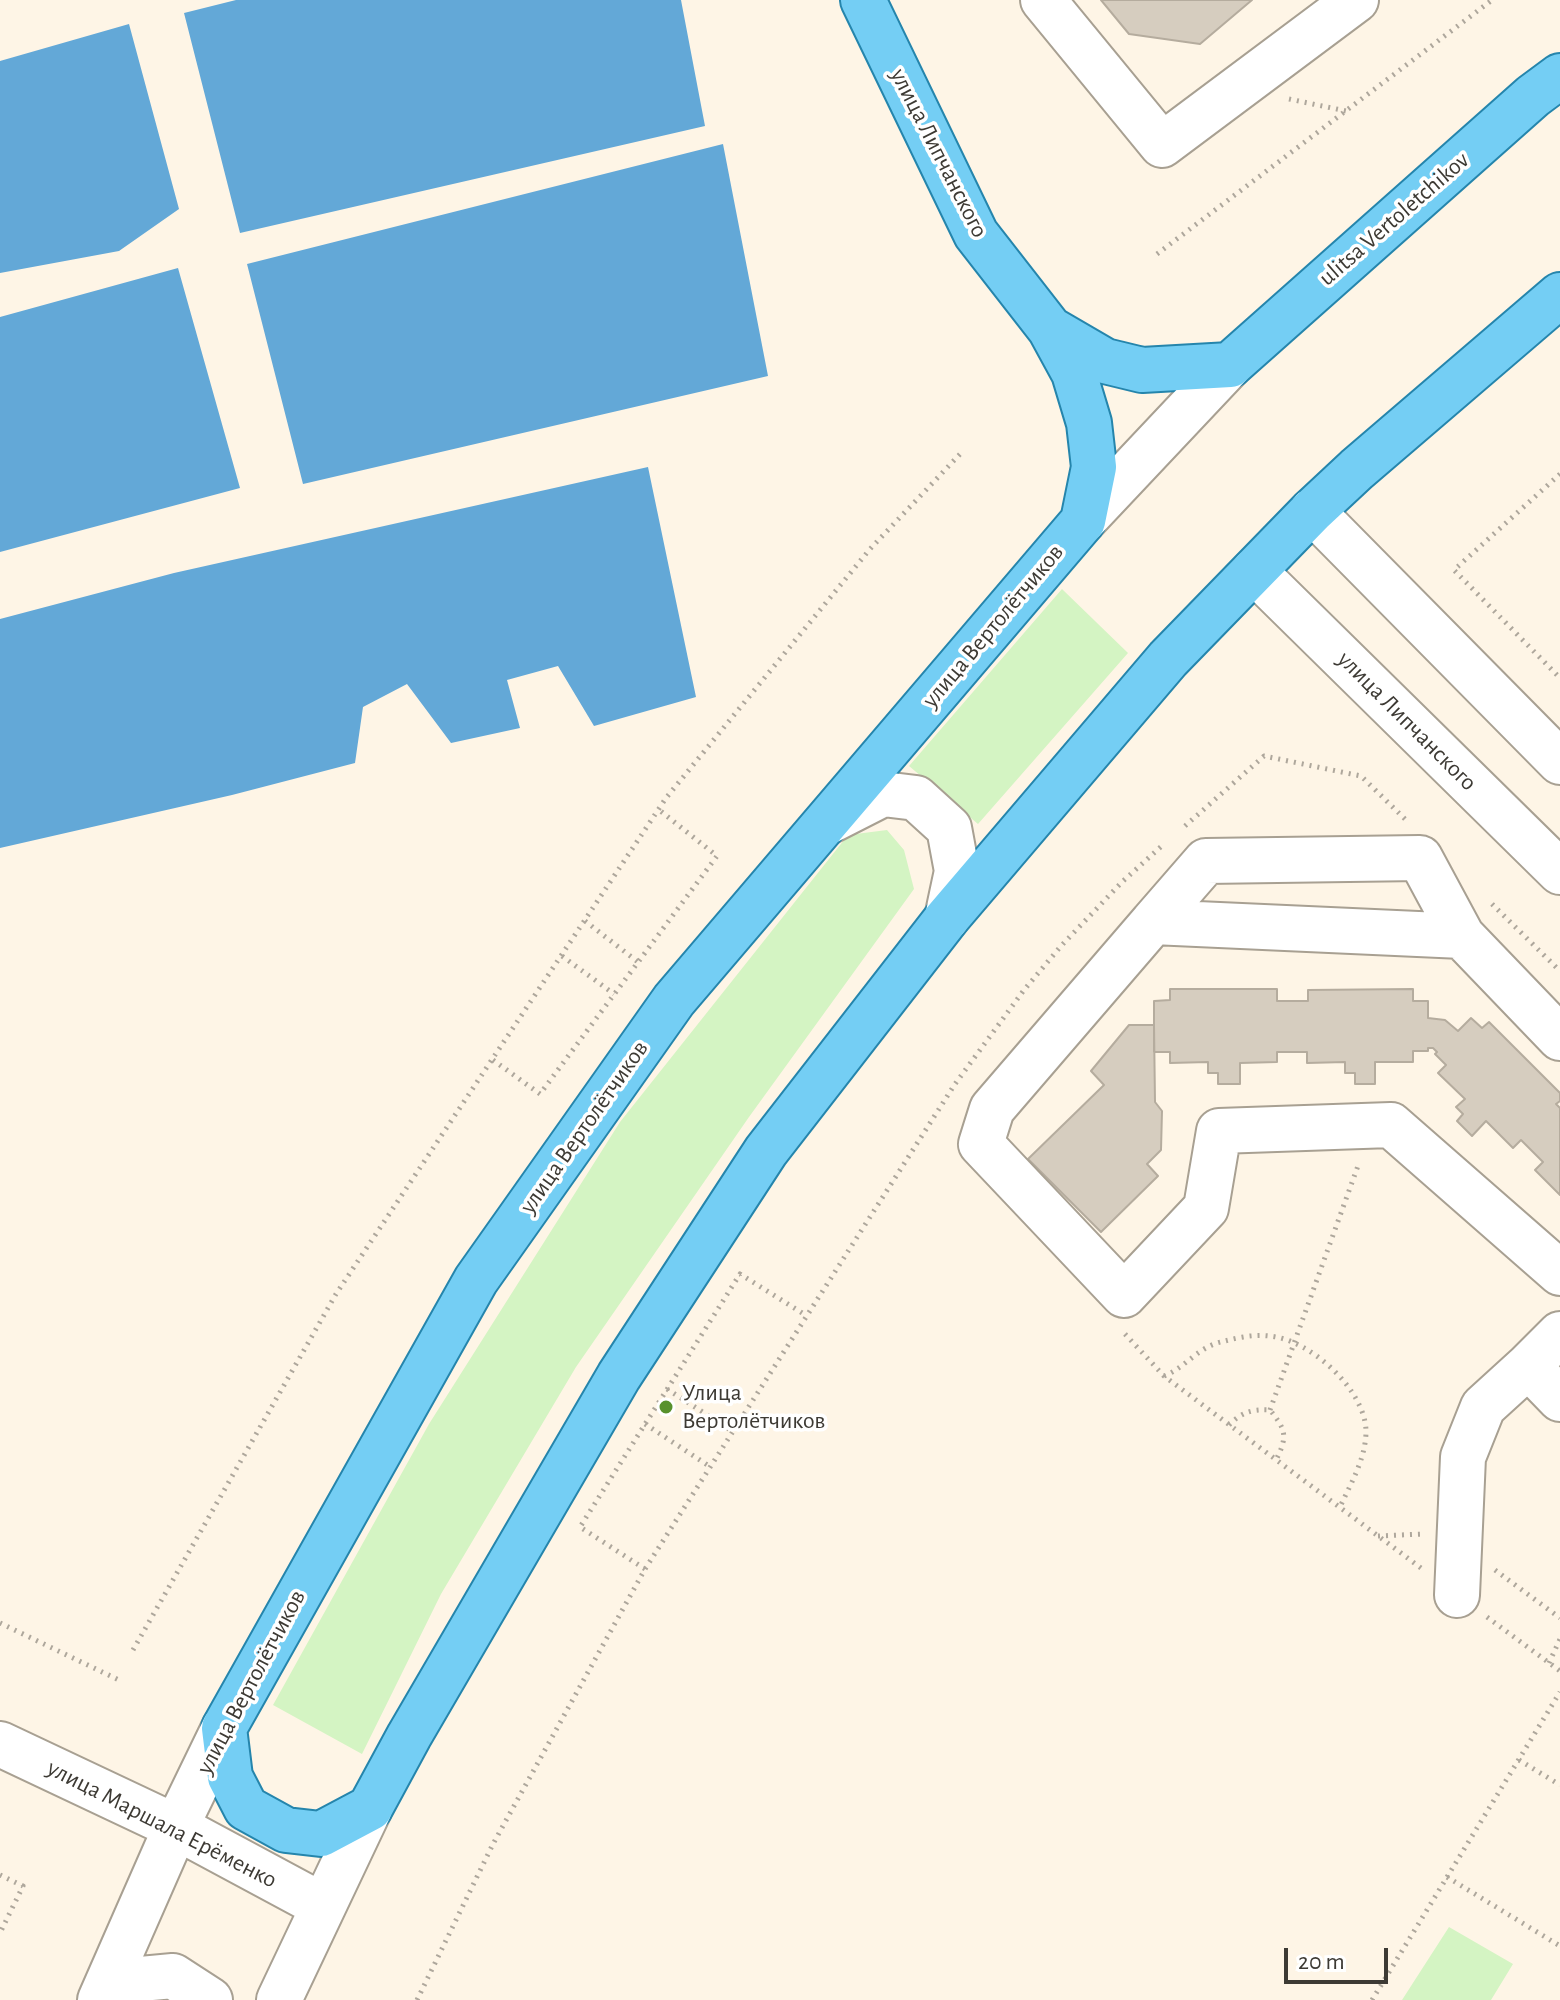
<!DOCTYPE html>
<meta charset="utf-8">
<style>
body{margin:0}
#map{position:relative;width:1560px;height:2000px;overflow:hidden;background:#fef5e6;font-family:"Alegreya Sans",sans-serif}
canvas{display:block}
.scale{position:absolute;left:1284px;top:1948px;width:104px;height:36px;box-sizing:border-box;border:4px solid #3d3a34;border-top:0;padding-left:10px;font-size:24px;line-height:28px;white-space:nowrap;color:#3d3a34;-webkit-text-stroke:6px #fff;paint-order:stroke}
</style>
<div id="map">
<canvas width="1560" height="2000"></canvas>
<div class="scale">20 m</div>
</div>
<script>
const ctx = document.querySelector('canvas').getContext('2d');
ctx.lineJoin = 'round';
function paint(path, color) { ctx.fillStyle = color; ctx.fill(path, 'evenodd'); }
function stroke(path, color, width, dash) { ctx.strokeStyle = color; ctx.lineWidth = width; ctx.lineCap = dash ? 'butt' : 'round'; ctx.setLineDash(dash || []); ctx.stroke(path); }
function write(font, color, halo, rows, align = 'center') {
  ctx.font = font + ' "Alegreya Sans",sans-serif'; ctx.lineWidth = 7; ctx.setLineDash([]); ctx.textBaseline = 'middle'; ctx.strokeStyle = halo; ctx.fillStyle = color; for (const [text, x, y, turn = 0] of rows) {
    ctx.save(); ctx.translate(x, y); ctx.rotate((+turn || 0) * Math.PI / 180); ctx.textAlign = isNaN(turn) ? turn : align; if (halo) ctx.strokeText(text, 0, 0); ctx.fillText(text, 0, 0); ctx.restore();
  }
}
paint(new Path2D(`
 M1062,589L1128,653L978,824L909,766Z
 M887,830L904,850L914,889L749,1117L576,1367L441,1594L362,1754L273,1705L429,1424L620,1122L848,835Z
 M1449,1927L1513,1964L1491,2000H1402Z`), '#d4f4c3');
paint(new Path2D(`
 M236,0H681L705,126L240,233L184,13Z
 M129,24L179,209L119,251L0,273V61Z
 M723,144L768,376L303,484L247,264Z
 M178,268L240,488L0,552V317Z
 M648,467L696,697L594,726L558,666L507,680L520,728L451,743L407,684L363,707L355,763L232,795L0,848V619L174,573Z`), '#63a8d7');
const building = new Path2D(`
 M1101,0H1252L1200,44L1129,34Z
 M1170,989H1277V1001H1308V990L1413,989V1001H1428V1018L1445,1020L1458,1031L1471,1018L1482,1028L1489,1022L1560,1093V1101L1556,1104L1560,1108V1195L1535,1170L1543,1162L1521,1140L1513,1148L1486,1121L1472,1136L1457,1121L1463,1114L1456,1107L1465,1099L1438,1073L1446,1065L1435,1054L1437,1052L1433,1048H1428V1051H1413V1062H1375V1084H1355V1073H1345V1062L1307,1063V1052H1277V1062L1240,1063V1084H1218V1073H1208V1062L1170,1063V1052H1154V1001L1170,1000Z
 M1129,1025H1154L1155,1102L1162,1111L1161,1150L1147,1164L1158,1176L1101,1232L1028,1159L1104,1085L1091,1071Z`);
paint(building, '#d6cdbf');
stroke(building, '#b5ac9e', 2);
const minor = new Path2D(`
 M1043,0L1162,145L1356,0
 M1312,511L1560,762
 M1083,521L1230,365
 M1254,571L1560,872
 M828,822L883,794L916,798L949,828L957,871L947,918
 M1153,922L1206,861L1420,858L1462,936
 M1560,1038L1462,936L1153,922L992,1109L981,1144L1124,1295L1206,1208L1219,1131L1391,1125L1560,1273
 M1560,1334L1528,1366L1560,1399
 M1457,1595L1463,1457L1483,1407L1528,1366
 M0,1744L176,1827L323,1906
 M100,2000L176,1827L224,1728
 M104,2000L141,1979L173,1976L210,2000
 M279,2000L370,1808`);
const major = new Path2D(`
 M863,0L976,234L1050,329L1074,373L1089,423L1094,467L1083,521L674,1000L476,1280L224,1728L230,1777L246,1808L286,1830L321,1834L370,1808L409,1736L619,1376L766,1151L947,918L1168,659L1312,511L1357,469L1560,295
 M1050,329L1105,361L1142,370L1230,365L1533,96L1560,76`);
stroke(minor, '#a8a092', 48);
stroke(major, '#2585ac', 48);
stroke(new Path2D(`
 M1289,99L1346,111
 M1157,254L1492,0
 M1560,474L1454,570L1560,678
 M1185,826L1264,756L1361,776L1405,819
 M1492,904L1560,971
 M585,921L638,962
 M562,956L614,994
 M493,1060L540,1094L717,856L658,809
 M1125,1334L1164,1376L1421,1568
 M1164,1376C1185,1368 1198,1347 1221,1342C1236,1338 1253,1334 1269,1336C1310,1339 1367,1391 1366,1433C1365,1460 1351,1483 1340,1507
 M667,1389L732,1431
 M1270,1410L1359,1163
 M645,1424L709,1466
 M1229,1425C1242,1412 1252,1409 1270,1410C1286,1430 1288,1436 1276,1460
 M1378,1536L1423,1534
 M645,1569L580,1527L740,1274L807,1316
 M1495,1570L1560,1618
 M1487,1617L1560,1671
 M0,1623L121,1681
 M133,1650L336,1294L666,798L870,549L962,452
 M1549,1663L1560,1639
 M1519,1760L1560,1785
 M0,1875L23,1886L0,1933
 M1447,1877L1560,1946
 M417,2000L493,1844L645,1569L955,1084L1024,990L1061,946L1122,882L1165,843
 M1372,2000L1560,1692`), '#aea79c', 5, [2, 6]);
stroke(minor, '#fff', 44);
stroke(major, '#74cef4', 44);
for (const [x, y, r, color] of [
 [666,1407,8,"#58912d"]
]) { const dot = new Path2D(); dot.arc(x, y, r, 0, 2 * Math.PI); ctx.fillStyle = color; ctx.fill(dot); stroke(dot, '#fff', 3); }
write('24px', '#3d3a34', '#fff', [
 ["улица Липчанского",939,153,63],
 ["ulitsa Vertoletchikov",1394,219,-41],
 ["улица Вертолётчиков",993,626,-50],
 ["улица Липчанского",1407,721,45],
 ["улица Вертолётчиков",584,1127,-55],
 ["улица Вертолётчиков",251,1682,-62],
 ["улица Маршала Ерёменко",162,1824,27]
]);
write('24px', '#3d3a34', '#fff', [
 ["Улица",682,1393],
 ["Вертолётчиков",682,1421]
], 'left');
</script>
